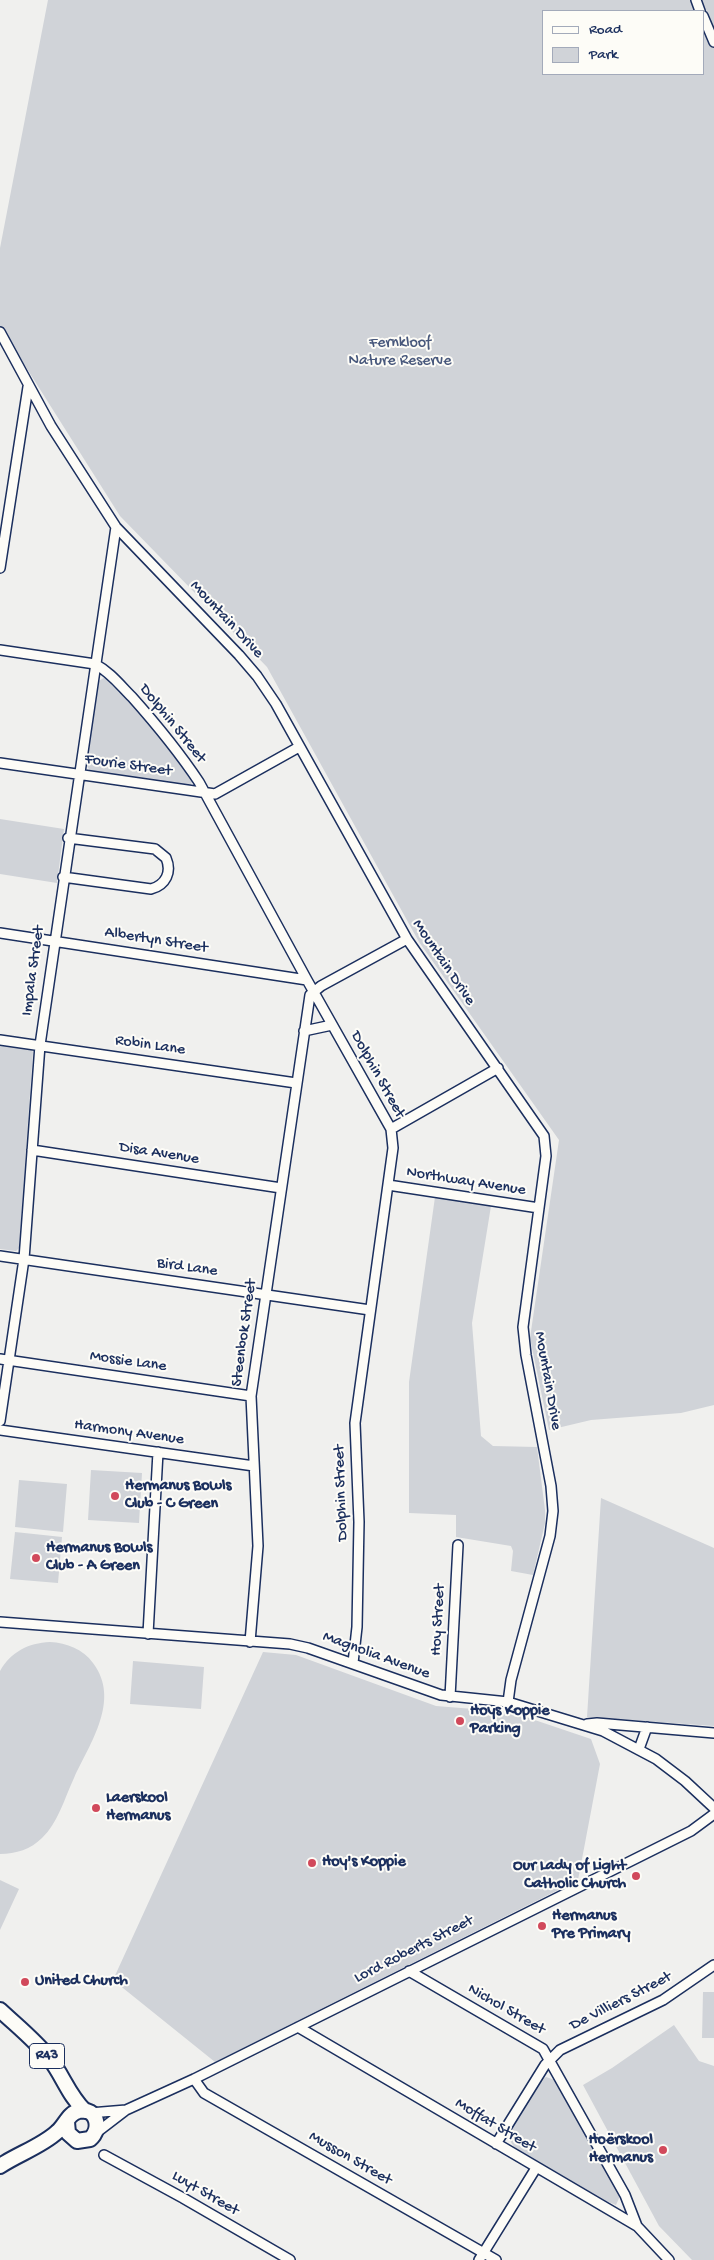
<!DOCTYPE html>
<meta charset="utf-8">
<style>
body{margin:0}
#map{position:relative;width:714px;height:2260px;overflow:hidden;background:#f0f0ee;font-family:"Gochi Hand",sans-serif}
canvas{display:block}
.legend{position:absolute;left:542px;top:10px;width:162px;height:65px;box-sizing:border-box;background:#fdfcf7;border:1px solid #a3aaba;margin:0;padding:6px 9px;list-style:none;font-size:15px;color:#1b2f5e}
.legend li{display:flex;align-items:center;gap:10px;height:25px}
.legend b{width:25px;border:1px solid #a3aaba}
</style>
<div id="map">
<canvas width="714" height="2260"></canvas>
<ul class="legend">
<li><b style="height:6px;background:#fdfcf7"></b>Road</li>
<li><b style="height:14px;background:#d0d3d8"></b>Park</li>
</ul>
</div>
<script>
const ctx = document.querySelector('canvas').getContext('2d');
ctx.lineJoin = 'round';
function paint(path, color) { ctx.fillStyle = color; ctx.fill(path, 'evenodd'); }
function stroke(path, color, width, dash) { ctx.strokeStyle = color; ctx.lineWidth = width; ctx.lineCap = dash ? 'butt' : 'round'; ctx.setLineDash(dash || []); ctx.stroke(path); }
function write(font, color, halo, rows, align = 'center') {
  ctx.font = font + ' "Gochi Hand",sans-serif'; ctx.lineWidth = 4; ctx.setLineDash([]); ctx.textBaseline = 'middle'; ctx.strokeStyle = halo; ctx.fillStyle = color; for (const [text, x, y, turn = 0] of rows) {
    ctx.save(); ctx.translate(x, y); ctx.rotate((+turn || 0) * Math.PI / 180); ctx.textAlign = isNaN(turn) ? turn : align; if (halo) ctx.strokeText(text, 0, 0); ctx.fillText(text, 0, 0); ctx.restore();
  }
}
paint(new Path2D(`
 M48,0H714V1405L681,1413L591,1420L549,1430L530,1338L559,1140L419,942L267,667L120,516L0,326V248ZM543,11H703V74H543Z
 M105,677L110,680C140,712 168,745 192,782L191,785L188,787L90,771L86,764L99,681Z
 M0,819L64,829L57,883L0,874Z
 M0,1044L31,1049L33,1052L19,1248L16,1251L0,1249Z
 M435,1197L491,1206L472,1323L481,1436L493,1446L537,1447L545,1510V1523L533,1575L511,1571L513,1551L511,1546L456,1537V1515L409,1513V1382Z
 M91,1470L142,1473L139,1523L88,1520Z
 M19,1480L67,1484L63,1532L15,1527Z
 M601,1498L714,1548V1726L587,1717Z
 M15,1532L62,1537L58,1583L10,1579Z
 M50,1642C67,1643 83,1649 93,1663C121,1700 90,1743 74,1778C65,1797 58,1823 42,1838C31,1849 16,1854 0,1854V1671C11,1652 28,1643 50,1642Z
 M263,1652L296,1655L436,1706L511,1712L591,1739L600,1764L578,1880L215,2062L113,1980Z
 M133,1661L204,1667L201,1709L130,1704Z
 M0,1880L19,1889L0,1930Z
 M703,1992H714V2038H702Z
 M674,2025L699,2061L714,2066V2260H692L659,2226L583,2085L612,2068Z
 M546,2077L555,2080L614,2182L620,2196L616,2205L606,2201L517,2149C512,2145 508,2139 509,2132C510,2123 538,2082 546,2077Z`), '#d0d3d8');
const street = new Path2D(`
 M696,0L700,11
 M703,16L714,42
 M0,332L51,426L116,527L239,655L257,676L276,704L407,939L544,1136L546,1156L523,1327L526,1355L551,1486L553,1511L550,1536L511,1680L508,1702
 M0,568L28,387
 M0,650L95,664C110,672 120,685 132,697C156,724 179,752 199,782L307,980L391,1129L393,1148L355,1423L359,1522L357,1627L353,1663
 M0,763L215,794L299,747
 M63,877L151,889C166,885 172,872 166,858L155,849L68,838
 M0,933L307,980
 M304,1031L332,1025
 M0,1040L296,1083
 M391,1129L498,1068
 M32,1150L281,1188
 M388,1185L539,1208
 M0,1256L370,1310
 M0,1359L251,1396
 M0,1421L24,1259L40,1045L116,527
 M0,1430L254,1466
 M0,1622L290,1644L308,1648L441,1695L508,1702L603,1731L656,1759L685,1781L714,1808
 M148,1634L158,1452
 M250,1642L258,1546L251,1396L310,995L321,986L407,939
 M450,1697L458,1545
 M587,1724L597,1723L714,1733
 M639,1749L647,1727
 M409,1971L543,2049L625,2195L637,2226
 M298,2027L637,2226L669,2260
 M194,2079L204,2093L496,2260
 M90,2113L126,2110
 M96,2133L126,2110L194,2079L691,1831L714,1814
 M496,2144L545,2065L560,2050L663,2000L714,1965
 M104,2155L183,2198L290,2260
 M479,2260L536,2168`);
const primary = new Path2D(`
 M0,2010C17,2026 36,2041 50,2059C63,2076 69,2096 85,2111
 M0,2166C18,2154 42,2146 57,2132C65,2126 68,2113 79,2111C97,2107 102,2129 90,2139L77,2141L68,2133L67,2122`);
stroke(street, '#1b2f5e', 12);
stroke(primary, '#1b2f5e', 18);
stroke(street, '#fdfcf7', 9);
stroke(primary, '#fdfcf7', 14);
for (const [x, y, r, color] of [
 [115,1496,5,"#d1495b"],
 [36,1558,5,"#d1495b"],
 [460,1721,5,"#d1495b"],
 [96,1808,5,"#d1495b"],
 [312,1863,5,"#d1495b"],
 [636,1876,5,"#d1495b"],
 [542,1926,5,"#d1495b"],
 [25,1982,5,"#d1495b"],
 [663,2150,5,"#d1495b"]
]) { const dot = new Path2D(); dot.arc(x, y, r, 0, 2 * Math.PI); ctx.fillStyle = color; ctx.fill(dot); stroke(dot, '#fdfcf7', 2); }
for (const [x, y, w] of [
 [47,2056,35]
]) { const box = new Path2D(); box.roundRect(x - w / 2, y - 12.5, w, 25, 4); ctx.fillStyle = '#fdfcf7'; ctx.fill(box); stroke(box, '#1b2f5e', 1); }
write('bold 15px', '#1b2f5e', null, [
 ["R43",47,2056]
]);
write('16px', '#48587c', '#fdfcf7', [
 ["Fernkloof",400,344],
 ["Nature Reserve",400,362]
]);
write('16px', '#1b2f5e', '#fdfcf7', [
 ["Mountain Drive",226,620,47],
 ["Dolphin Street",172,724,51],
 ["Fourie Street",128,766,8],
 ["Albertyn Street",156,941,9],
 ["Mountain Drive",443,963,56],
 ["Impala Street",34,971,-82],
 ["Robin Lane",150,1046,8],
 ["Dolphin Street",377,1075,61],
 ["Disa Avenue",159,1154,9],
 ["Northway Avenue",466,1182,9],
 ["Bird Lane",187,1268,8],
 ["Steenbok Street",245,1333,-82],
 ["Mossie Lane",128,1362,8],
 ["Mountain Drive",547,1381,80],
 ["Harmony Avenue",129,1433,8],
 ["Dolphin Street",342,1493,-92],
 ["Hoy Street",439,1620,-87],
 ["Magnolia Avenue",376,1656,20],
 ["Lord Roberts Street",414,1950,-27],
 ["De Villiers Street",621,2002,-27],
 ["Nichol Street",506,2010,30],
 ["Moffat Street",495,2126,31],
 ["Musson Street",350,2159,30],
 ["Luyt Street",205,2194,30]
]);
write('bold 16px', '#1b2f5e', '#fdfcf7', [
 ["Hermanus Bowls",125,1487],
 ["Club - C Green",125,1505],
 ["Hermanus Bowls",46,1549],
 ["Club - A Green",46,1567],
 ["Hoys Koppie",470,1712],
 ["Parking",470,1730],
 ["Laerskool",106,1799],
 ["Hermanus",106,1817],
 ["Hoy's Koppie",322,1863],
 ["Our Lady of Light",626,1867,"right"],
 ["Catholic Church",626,1885,"right"],
 ["Hermanus",552,1917],
 ["Pre Primary",552,1935],
 ["United Church",35,1982],
 ["Hoërskool",653,2141,"right"],
 ["Hermanus",653,2159,"right"]
], 'left');
</script>
